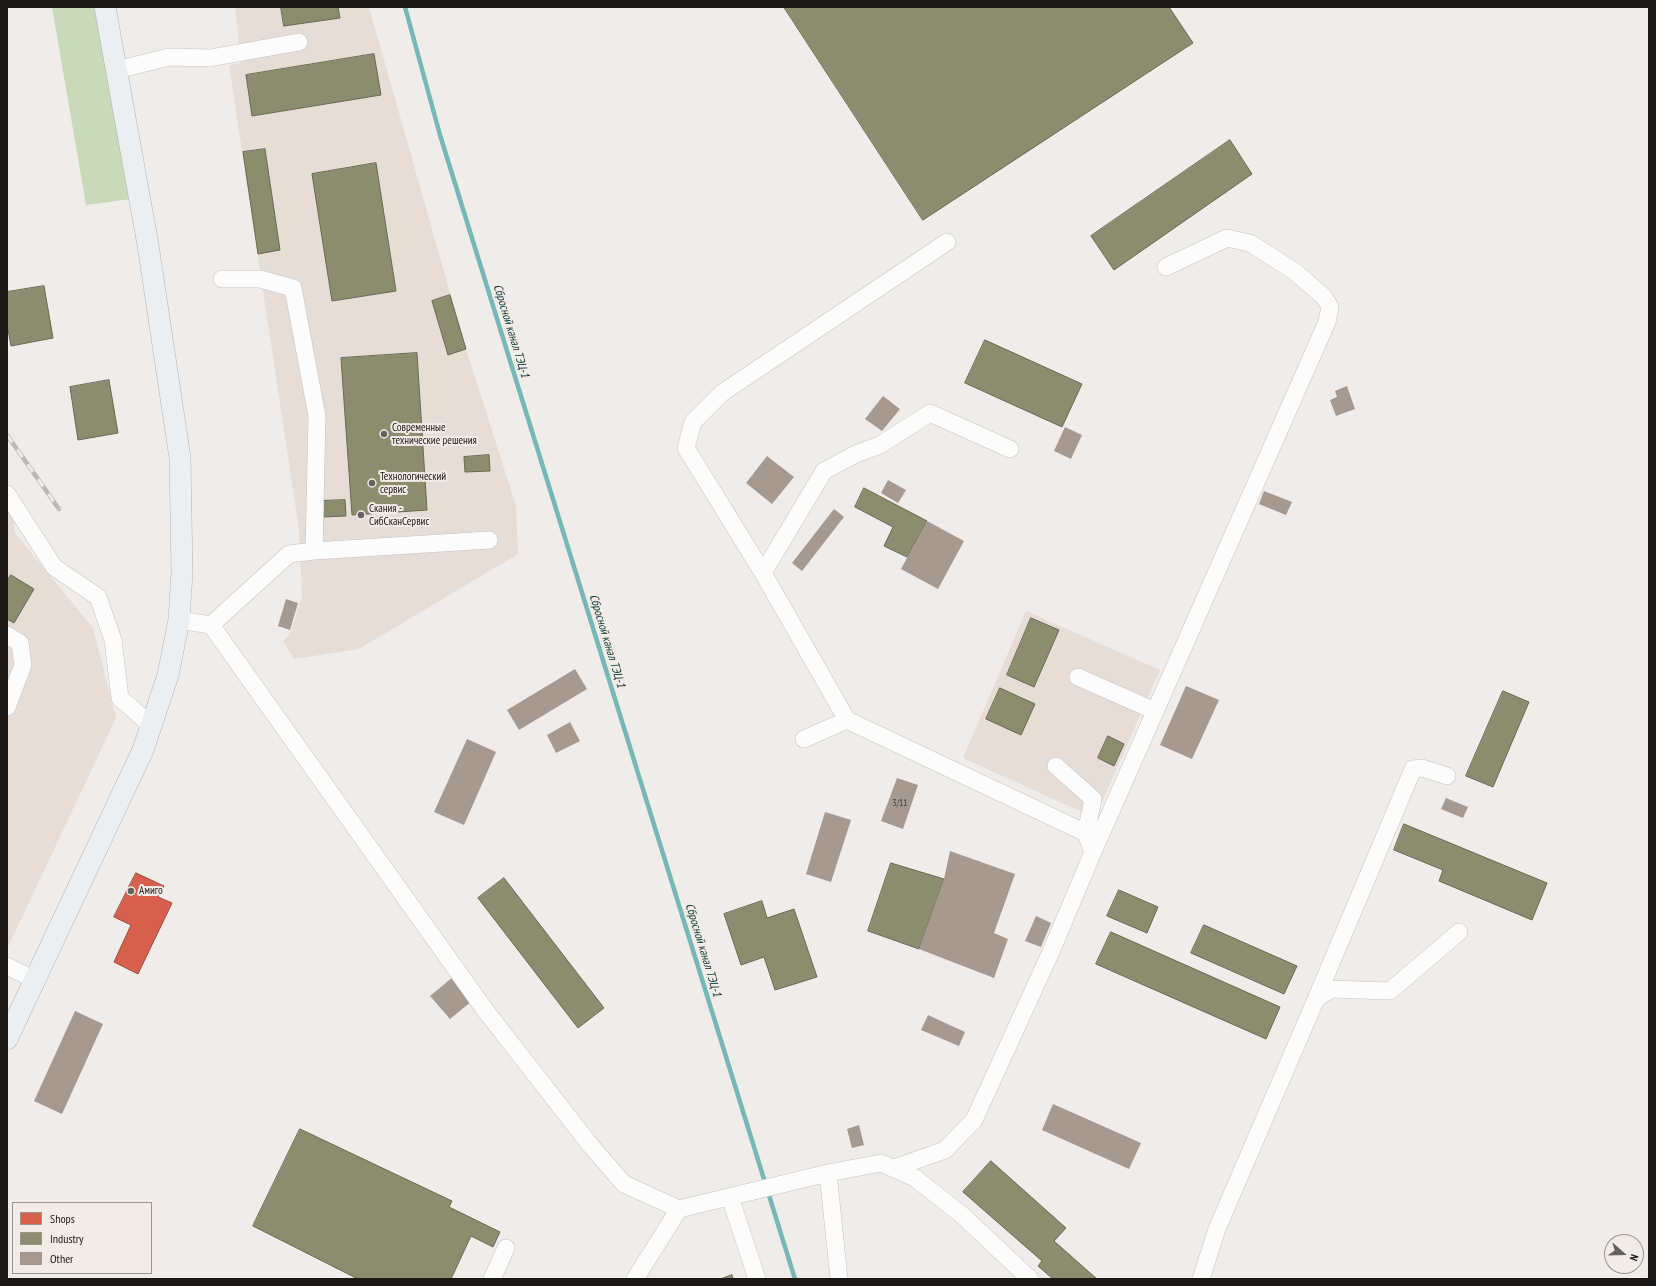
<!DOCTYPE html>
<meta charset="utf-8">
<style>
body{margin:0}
#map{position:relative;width:1656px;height:1286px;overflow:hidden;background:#f0ece9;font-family:"PT Sans Narrow",sans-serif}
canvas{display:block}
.frame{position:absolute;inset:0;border:8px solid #1a1715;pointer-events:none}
.legend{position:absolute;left:12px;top:1202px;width:140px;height:72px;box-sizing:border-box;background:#f3ebe6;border:1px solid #9c9692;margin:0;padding:5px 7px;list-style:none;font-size:12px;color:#1a1715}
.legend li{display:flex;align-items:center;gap:8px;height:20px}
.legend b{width:20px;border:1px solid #9c9692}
.north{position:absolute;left:1604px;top:1234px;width:40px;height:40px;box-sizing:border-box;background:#f3ebe6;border:1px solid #9c9692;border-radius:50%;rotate:110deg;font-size:11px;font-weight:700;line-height:16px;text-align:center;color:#1a1715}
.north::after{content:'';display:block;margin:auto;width:14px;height:18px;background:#65625f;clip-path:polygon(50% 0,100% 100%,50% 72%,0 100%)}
</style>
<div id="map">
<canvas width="1656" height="1286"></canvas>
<div class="frame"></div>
<ul class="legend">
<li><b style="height:11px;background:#d6604d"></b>Shops</li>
<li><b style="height:11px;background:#8c8c6e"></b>Industry</li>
<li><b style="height:11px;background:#a59990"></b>Other</li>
</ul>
<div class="north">N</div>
</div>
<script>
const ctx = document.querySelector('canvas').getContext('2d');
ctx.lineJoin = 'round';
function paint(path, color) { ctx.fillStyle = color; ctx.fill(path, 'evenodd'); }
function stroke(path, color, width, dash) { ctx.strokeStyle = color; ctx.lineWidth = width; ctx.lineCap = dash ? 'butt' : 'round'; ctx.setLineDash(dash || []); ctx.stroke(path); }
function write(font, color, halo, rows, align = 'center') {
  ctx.font = font + ' "PT Sans Narrow",sans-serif'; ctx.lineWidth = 4; ctx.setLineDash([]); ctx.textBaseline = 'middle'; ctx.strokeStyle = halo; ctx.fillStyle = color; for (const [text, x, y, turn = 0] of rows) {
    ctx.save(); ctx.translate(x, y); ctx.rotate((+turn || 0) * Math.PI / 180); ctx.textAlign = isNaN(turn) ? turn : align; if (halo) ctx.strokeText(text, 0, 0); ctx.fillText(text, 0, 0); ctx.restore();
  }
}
paint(new Path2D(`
 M235,7H369L466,349L516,506L518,554L359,649L294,659L283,641L290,634L302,597L299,530L229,65L241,63Z
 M7,507L14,517L15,533L93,628L116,718L7,949Z
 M1026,611L1160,670L1095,818L963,758Z`), '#e6ddd7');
paint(new Path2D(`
 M52,7H97L131,199L86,205Z`), '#c8dab9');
const shops = new Path2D(`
 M136,873L164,886L158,897L172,903L138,974L114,962L131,925L114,917Z`);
paint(shops, '#d6604d');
stroke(shops, '#9e4a3c', 1);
const industry = new Path2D(`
 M281,7H338L340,18L284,26Z
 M784,7H1169L1193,43L923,220Z
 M374,54L381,95L252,116L246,75Z
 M1230,140L1252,174L1114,270L1091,236Z
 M265,149L280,250L258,254L243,152Z
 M376,163L396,291L332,301L312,174Z
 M44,286L53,338L11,346L7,324V292Z
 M450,295L466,349L448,355L432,301Z
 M985,340L1082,384L1062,427L965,383Z
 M417,353L427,510L352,515L341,358Z
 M109,380L118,433L78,440L70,387Z
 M489,455L490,471L465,472L464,457Z
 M864,488L927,521L907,557L884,546L893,527L855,507Z
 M345,500L346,516L322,517L321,501Z
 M11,575L34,589L14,623L7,619V581Z
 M1031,618L1059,630L1034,687L1007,675Z
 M1000,688L1035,704L1021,735L986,719Z
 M1503,691L1529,702L1493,787L1466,776Z
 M1108,736L1124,744L1114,766L1098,758Z
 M1404,824L1547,883L1532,920L1439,881L1443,870L1394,850Z
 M891,863L944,879L919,949L868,931Z
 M504,878L604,1008L578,1028L478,898Z
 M1119,890L1158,907L1147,933L1107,916Z
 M762,901L767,918L794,909L817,977L775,990L764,957L741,965L724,914Z
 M1204,925L1297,966L1284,994L1191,953Z
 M1111,932L1280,1007L1266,1039L1096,964Z
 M300,1129L452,1201L449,1207L500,1232L493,1247L471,1236L451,1279H358L253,1226Z
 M991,1161L1066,1228L1054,1241L1097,1279H1053L1038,1266L1042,1261L963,1192Z
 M732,1275L733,1279H721Z`);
paint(industry, '#8c8c6e');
stroke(industry, '#6a6953', 1);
stroke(new Path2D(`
 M405,7L440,135L795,1279`), '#76b8b7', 4.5);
paint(new Path2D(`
 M1347,386L1355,409L1336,416L1330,400L1337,397L1335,391Z
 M883,396L900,409L882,431L865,419Z
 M1065,427L1082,435L1071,459L1054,451Z
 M767,456L794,477L772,504L746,483Z
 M888,480L906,490L898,503L881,493Z
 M1264,491L1292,502L1286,515L1259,504Z
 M834,509L844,517L802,571L792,563Z
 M927,521L964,541L938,589L901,569Z
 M286,599L298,603L290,630L278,626Z
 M575,669L587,689L519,730L507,710Z
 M1186,686L1219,700L1192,759L1160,745Z
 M570,722L580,741L556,753L547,735Z
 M467,739L496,752L464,825L434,812Z
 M897,778L918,785L903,829L881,821Z
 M1446,798L1468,807L1463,818L1441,809Z
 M825,812L851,820L831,882L806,874Z
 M950,851L1015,874L994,933L1008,939L994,978L919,949L944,879Z
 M1036,916L1051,923L1041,947L1025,941Z
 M453,977L472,1001L450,1019L430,996Z
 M75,1011L103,1024L62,1114L34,1101Z
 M928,1015L965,1032L959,1046L921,1030Z
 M1053,1104L1141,1143L1129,1169L1042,1130Z
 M859,1125L864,1145L852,1148L847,1129Z`), '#a59990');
const minor = new Path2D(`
 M117,70L169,57L210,58L299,42
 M947,242L722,393L693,422L686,448L763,573L847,720L1086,833L1093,852
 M222,279H260L293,288L317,416L314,551
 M7,494L54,567L98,597L113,640L120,698L152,726
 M763,573L824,471L856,454L880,445L930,413L1010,449
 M179,620L211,625L485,1010L591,1146L624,1184L679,1209L828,1173L881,1163L915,1178L962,1215L1030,1279
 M211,625L289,554L314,551L489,540
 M7,635L20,643L23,665L7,707
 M1078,677L1155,711
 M804,739L847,720
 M1056,766L1093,799L1086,833
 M7,966L35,980
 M1316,999L1331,989L1390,991L1459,932
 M894,1168L945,1150L974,1120L1050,954L1093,852L1327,322L1330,307L1324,297L1294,271L1250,243L1227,238L1166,267
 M828,1173L839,1279
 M730,1197L757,1279
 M492,1279L506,1248
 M635,1279L679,1209
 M1201,1279L1217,1229L1316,999L1413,769L1422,768L1447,776`);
const major = new Path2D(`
 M7,1039L143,750L168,675L179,620L182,572L180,458L148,245L105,7`);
stroke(minor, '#c5c2bf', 18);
stroke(major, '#aeb3b8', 22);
stroke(minor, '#fdfcfc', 17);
stroke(major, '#eceff2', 21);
const rail = new Path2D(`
 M7,435L59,509`);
stroke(rail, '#bab9b9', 4.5);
stroke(rail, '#f3ebe6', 3, [9]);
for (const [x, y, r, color] of [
 [384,434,4,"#65625f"],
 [372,483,4,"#65625f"],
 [361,515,4,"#65625f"],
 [131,891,4,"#65625f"]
]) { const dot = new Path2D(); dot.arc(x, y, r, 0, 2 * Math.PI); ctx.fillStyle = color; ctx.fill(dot); stroke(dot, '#f3ebe6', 1.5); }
write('9px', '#3d3834', null, [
 ["3/11",900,803]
]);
write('11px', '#1a1715', '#f3ebe6', [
 ["Современные",392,428],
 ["технические решения",392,441],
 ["Технологический",380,477],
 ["сервис",380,490],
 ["Скания -",369,509],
 ["СибСканСервис",369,522],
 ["Амиго",139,891]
], 'left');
write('italic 12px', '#043434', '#f3ebe6', [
 ["Сбросной канал ТЭЦ-1",511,331,73],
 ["Сбросной канал ТЭЦ-1",607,641,73],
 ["Сбросной канал ТЭЦ-1",703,950,73]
]);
</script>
